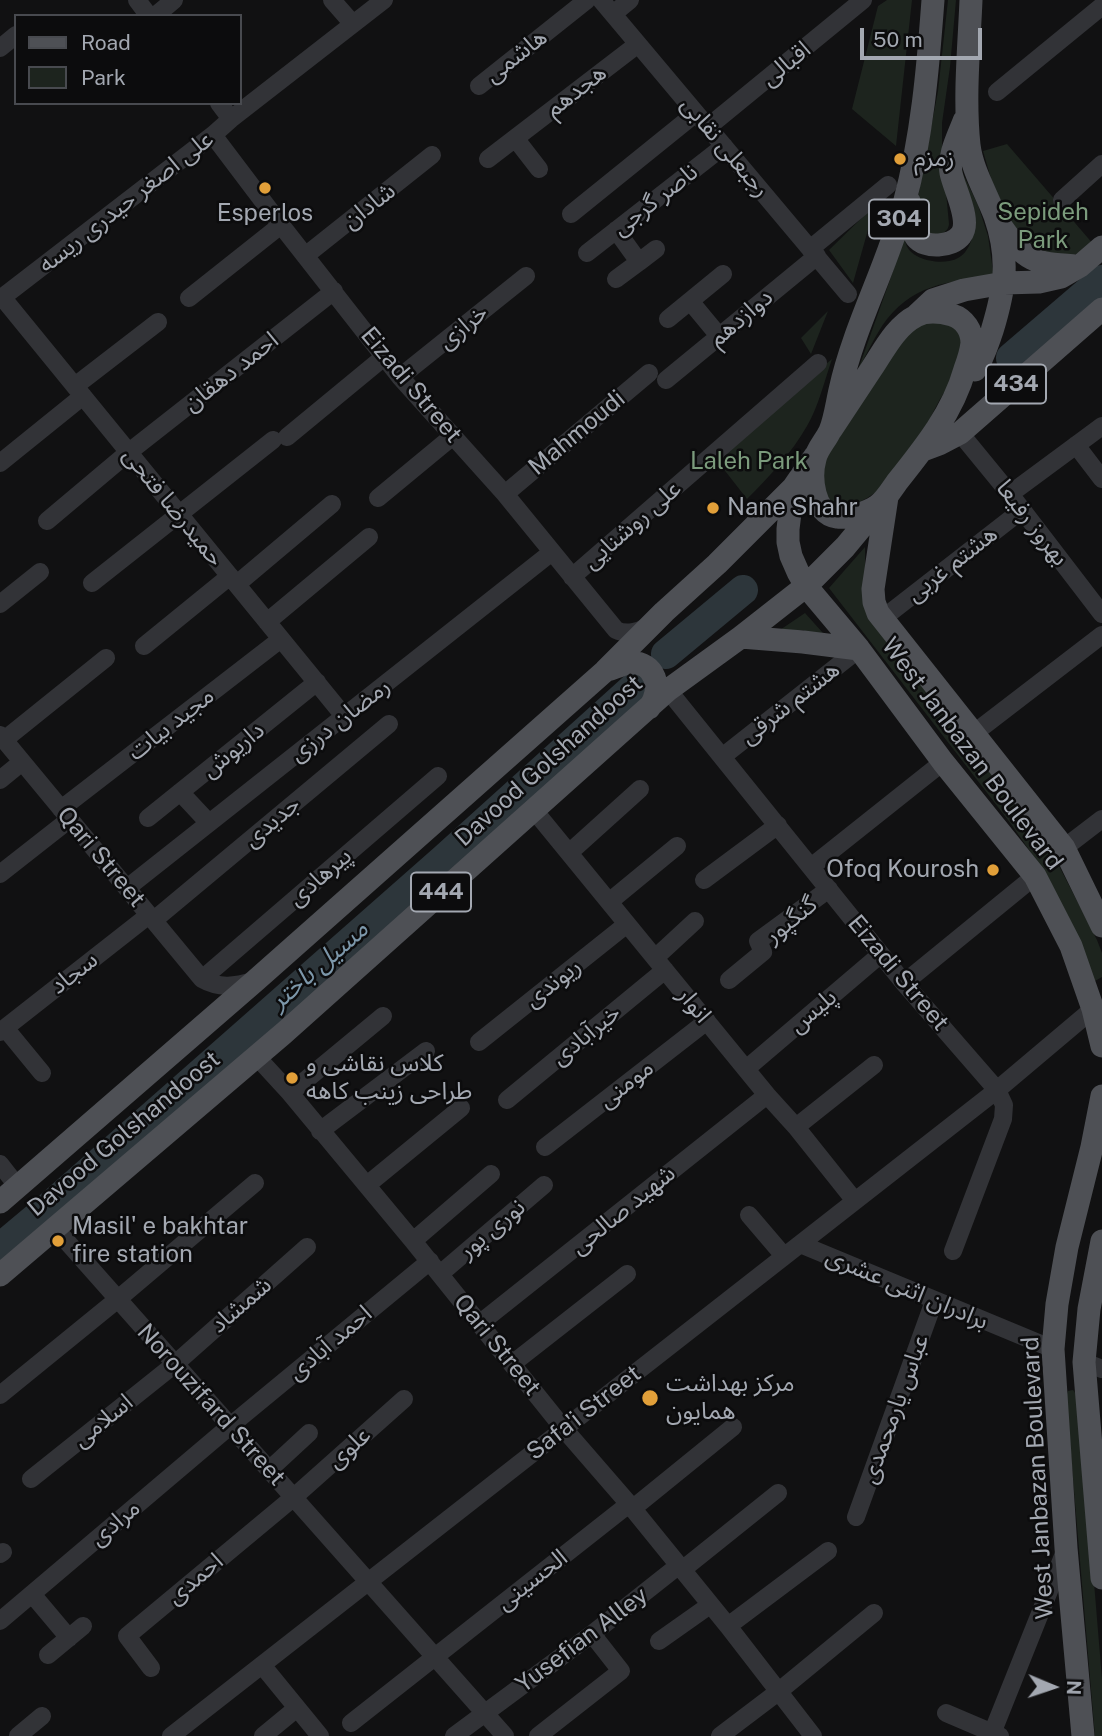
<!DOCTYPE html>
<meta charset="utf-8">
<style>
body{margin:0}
#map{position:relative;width:1102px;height:1736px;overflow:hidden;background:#111112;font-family:"Public Sans",sans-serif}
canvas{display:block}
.legend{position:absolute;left:14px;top:14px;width:228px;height:91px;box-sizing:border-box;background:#0c0c0d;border:2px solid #484a4f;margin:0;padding:9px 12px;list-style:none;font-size:21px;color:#a3a8b1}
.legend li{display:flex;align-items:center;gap:14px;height:35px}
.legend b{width:35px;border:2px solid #484a4f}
.north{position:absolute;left:1018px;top:1652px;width:70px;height:70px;-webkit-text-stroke:5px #0c0c0d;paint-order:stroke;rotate:92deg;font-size:19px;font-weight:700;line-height:28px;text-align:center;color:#a3a8b1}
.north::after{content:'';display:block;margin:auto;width:24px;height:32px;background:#a3a8b1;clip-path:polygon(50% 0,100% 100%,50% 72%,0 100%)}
.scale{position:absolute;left:860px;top:28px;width:122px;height:32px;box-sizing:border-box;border:4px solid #a3a8b1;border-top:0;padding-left:9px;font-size:21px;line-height:24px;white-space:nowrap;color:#a3a8b1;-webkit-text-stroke:5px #0c0c0d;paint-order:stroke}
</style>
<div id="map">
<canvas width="1102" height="1736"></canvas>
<ul class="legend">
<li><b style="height:9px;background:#4e5055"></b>Road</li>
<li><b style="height:19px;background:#1d241e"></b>Park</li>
</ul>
<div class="north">N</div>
<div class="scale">50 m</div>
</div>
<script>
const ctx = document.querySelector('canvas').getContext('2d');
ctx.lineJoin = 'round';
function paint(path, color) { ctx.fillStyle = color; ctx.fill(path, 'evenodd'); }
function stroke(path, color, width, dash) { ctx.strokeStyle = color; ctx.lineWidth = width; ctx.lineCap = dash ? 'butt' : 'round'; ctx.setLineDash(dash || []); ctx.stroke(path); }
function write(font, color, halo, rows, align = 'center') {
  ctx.font = font + ' "Public Sans","Noto Sans Arabic",sans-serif'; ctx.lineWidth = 5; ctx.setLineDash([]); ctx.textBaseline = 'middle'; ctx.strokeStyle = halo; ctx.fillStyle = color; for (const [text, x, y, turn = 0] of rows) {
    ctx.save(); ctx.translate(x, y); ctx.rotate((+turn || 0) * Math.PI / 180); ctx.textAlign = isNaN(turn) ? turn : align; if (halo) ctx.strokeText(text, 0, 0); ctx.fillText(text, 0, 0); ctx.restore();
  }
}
paint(new Path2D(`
 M887,0H912L896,146L852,109L878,6Z
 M948,0H956L950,67L942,123V150L949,224C948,234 939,234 930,236L921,230L918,197L938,91Z
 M1007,144L1094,245L1070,257L1050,260L1014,230L992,182L983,151Z
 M957,151L963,174L978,205L988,236L994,278C948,280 910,285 882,326C873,340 866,355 858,370L891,277L905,233C905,234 905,242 906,244C911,261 944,266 958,258C968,253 972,240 974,230C980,207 963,188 959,167C958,162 958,156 957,151Z
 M875,205L853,283L829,250Z
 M828,311L811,354L801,338Z
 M947,320L964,339L949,386L940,399L926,426L882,488L867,498L846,509L827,504L822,471L829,449L905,333L925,323Z
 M832,359C825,379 818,408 807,426C791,454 769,477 747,499L715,458Z
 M865,547V587L953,724L1055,858L1097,940L1102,953V977L1095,981L1071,926L1043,870L1011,824L829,588Z
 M805,613L832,643L803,630L774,634Z
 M1073,1390L1077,1395L1079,1401L1102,1679V1736H1095L1066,1397L1068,1391Z`), '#1d241e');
stroke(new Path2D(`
 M1011,358L1102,280
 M666,654L743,590
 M0,1248L49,1207L444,859L639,683`), '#2d363b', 30);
stroke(new Path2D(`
 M137,0L149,16
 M332,0L353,24
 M601,0L848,294
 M613,14L630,0
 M155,16L174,0
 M0,48L16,35
 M479,86L587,0
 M997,92L1102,6
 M219,103L231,119
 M708,127L863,0
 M213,135L281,225L400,377L505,494L616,630C626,635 639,632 648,626
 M515,138L539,169
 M488,159L638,44
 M1062,200L1102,164
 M571,214L696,113
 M616,230L639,262L656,249
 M810,249L888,185
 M587,253L724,146
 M305,256L432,155
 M616,279L639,262
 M2,297L344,716
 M189,298L281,225
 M0,299L213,135L231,119L384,0
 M668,319L690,301
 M719,336L690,301L723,274
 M400,377L526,276
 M666,380L817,256
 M75,386L158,322
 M960,433L1010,494L1102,614
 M287,437L384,357
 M1076,445L1102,479
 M0,463L83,396
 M505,494L649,373
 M1010,494L1102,426
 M378,498L453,436
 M47,521L129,452L334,291
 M572,577L818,363
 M92,583L273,440
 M237,584L332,504
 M0,604L40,572
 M882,619L1022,510
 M267,622L369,537
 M144,646L230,576
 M668,690L904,983L997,1090L1004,1105L1003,1119L953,1251
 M973,734L1102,635
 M0,735L202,979C219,989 236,986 254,981
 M4,740L106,658
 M722,757L859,649
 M0,780L22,762
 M180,792L209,823
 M61,809L281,639
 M533,809L767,1095L796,1127L855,1201
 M148,818L317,682
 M1064,848L1102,819
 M569,853L640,789
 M811,867L943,762
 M0,874L70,819
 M704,880L778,825
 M127,888L552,552
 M609,902L677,846
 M154,920L389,724
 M655,958L695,921
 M202,979L438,776
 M729,980L763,952L758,941L829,889
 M904,983L1035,876
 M5,1028L42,1073
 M0,1032L149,915
 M479,1042L627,924
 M256,1056L290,1093L413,1241L564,1429L629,1504L728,1626L813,1736
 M746,1069L881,954
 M290,1093L383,1016
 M507,1100L665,970
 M796,1127L874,1065
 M320,1131L426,1051
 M545,1147L707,1021
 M0,1164L18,1187
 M367,1185L461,1108
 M749,1215L784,1256
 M54,1227L505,1736
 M413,1241L491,1174
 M800,1244L1053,1349
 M440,1274L544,1185
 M479,1324L767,1095
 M1084,1362L1102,1369
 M512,1364L627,1274
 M0,1395L118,1299L255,1183
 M269,1470L309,1433
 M31,1479L175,1364L307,1247
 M632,1509L733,1427
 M856,1517L934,1301
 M0,1554L3,1552
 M682,1570L778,1493
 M32,1594L69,1638
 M0,1621L230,1426L430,1261
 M728,1626L828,1551
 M659,1641L710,1605
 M48,1655L83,1626
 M262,1665L320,1736
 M151,1668L127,1636L294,1497L404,1399
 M946,1713L1000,1736
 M351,1723L629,1504
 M18,1736L42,1716
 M171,1736L997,1090L1093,1009
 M263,1736L297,1708
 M454,1736L592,1634L678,1566
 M538,1736L621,1671L592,1634
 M720,1736L778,1692L874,1613
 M991,1736L1065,1551`), '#323337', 18);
stroke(new Path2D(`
 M971,0C969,48 964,97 969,145C972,170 986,192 995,216C1010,259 1005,288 992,331C987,345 983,359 975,370
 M909,201C908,212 908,227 916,237C925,249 952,247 961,235C972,221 954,189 951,173C948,155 958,137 964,121
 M1001,226C1027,263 1033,263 1077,266
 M917,315L933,300L964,290L1004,283L1039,282L1061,277L1080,266L1102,247
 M831,430C845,409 858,389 872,368C884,350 896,326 916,316C927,310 941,312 952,315C965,319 972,331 972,343C971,352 968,361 965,369C953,412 925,447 897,482C892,489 885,501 877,506C868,512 848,519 837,517C813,514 810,477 815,459C817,449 826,440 830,431C835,419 837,403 840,390C854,326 887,267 904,204C922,138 928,68 933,0
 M923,450L939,444L960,433L1102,309
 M793,488L788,529V542L791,556L798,572L806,586L859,649L943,762L1035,876L1071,946L1093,1009L1102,1046
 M887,497L873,589L874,602L878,613L1064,848L1102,926
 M741,637L803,642L859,649
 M607,670C614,668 622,664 629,663C655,660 664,690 649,708
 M0,1202L255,981L605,671L664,612L717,564L793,488L815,456
 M1102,1241L1089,1309L1084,1362L1102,1578
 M0,1275L284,1033L668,690L741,637L806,586L845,547L879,506
 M1083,1736L1066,1548L1053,1349L1057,1304L1067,1247L1092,1147L1102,1096`), '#4e5055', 23);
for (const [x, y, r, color] of [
 [900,159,7,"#e19f39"],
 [265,188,7,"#e19f39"],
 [713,508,7,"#e19f39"],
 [993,870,7,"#e19f39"],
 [292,1078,7,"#e19f39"],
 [58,1241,7,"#e19f39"],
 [650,1398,9,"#e19f39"]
]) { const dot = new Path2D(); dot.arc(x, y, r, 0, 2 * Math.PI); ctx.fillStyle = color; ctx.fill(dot); stroke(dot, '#0c0c0d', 2.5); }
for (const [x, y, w] of [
 [899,219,60],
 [1016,384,60],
 [441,892,60]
]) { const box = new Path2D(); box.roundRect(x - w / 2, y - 19.5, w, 39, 5); ctx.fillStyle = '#0c0c0d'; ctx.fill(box); stroke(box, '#a3a8b1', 2); }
write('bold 23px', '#a3a8b1', null, [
 ["304",899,219],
 ["434",1016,384],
 ["444",441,892]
]);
write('24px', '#a3a8b1', '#0c0c0d', [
 ["هاشمی",516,56,-38],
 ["اقبالی",786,64,-39],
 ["هجدهم",576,91,-38],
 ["رجبعلی نقابی",725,147,50],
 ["ناصر گرجی",655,200,-38],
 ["علی اصغر حیدری ریسه",126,202,-38],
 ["شادان",369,206,-38],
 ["دوازدهم",741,318,-40],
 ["خرازی",463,327,-39],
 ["احمد دهقان",231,372,-38],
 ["Eizadi Street",411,385,50],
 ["Mahmoudi",577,433,-40],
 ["حمیدرضا فتحی",173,507,51],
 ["بهروز رفیعا",1032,523,52],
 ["علی روشنایی",632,525,-41],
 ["هشتم غربی",952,564,-38],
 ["هشتم شرقی",790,703,-38],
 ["رمضان درزی",340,720,-38],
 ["مجید بیات",171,724,-38],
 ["داریوش",233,750,-39],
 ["West Janbazan Boulevard",972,754,53],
 ["Davood Golshandoost",549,761,-42],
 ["جدیدی",272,822,-40],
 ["Qari Street",101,857,50],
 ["پیرهادی",320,877,-41],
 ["گنگپور",791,920,-39],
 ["سجاد",74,973,-38],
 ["Eizadi Street",898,973,50],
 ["ریوندی",553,983,-38],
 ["انوار",694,1005,51],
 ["پلیس",813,1011,-40],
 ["خیرآبادی",586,1035,-39],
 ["مومنی",626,1084,-38],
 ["Davood Golshandoost",124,1134,-40],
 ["شهید صالحی",623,1210,-39],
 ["نوری پور",492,1229,-40],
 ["برادران اثنی عشری",907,1289,23],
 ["شمشاد",241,1305,-41],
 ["احمد آبادی",330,1343,-40],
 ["Qari Street",497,1345,51],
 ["Norouzifard Street",211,1405,48],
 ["عباس یارمحمدی",895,1409,-70],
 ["Safa'i Street",584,1413,-38],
 ["اسلامی",103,1421,-39],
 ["علوی",349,1448,-42],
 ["West Janbazan Boulevard",1038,1478,-93],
 ["مرادی",115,1523,-40],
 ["احمدی",195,1579,-40],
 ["الحسینی",532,1580,-38],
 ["Yusefian Alley",582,1640,-37]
]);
write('24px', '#a3a8b1', '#0c0c0d', [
 ["زمزم",914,159],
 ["Esperlos",265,214,"center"],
 ["Nane Shahr",727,508],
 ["Ofoq Kourosh",979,870,"right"],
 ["کلاس نقاشی و",306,1064],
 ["طراحی زینب کاهه",306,1092],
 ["Masil' e bakhtar",72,1227],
 ["fire station",72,1255],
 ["مرکز بهداشت",666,1384],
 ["همایون",666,1412]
], 'left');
write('24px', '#7b9b7c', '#0c0c0d', [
 ["Sepideh",1043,213],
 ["Park",1043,241],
 ["Laleh Park",749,462]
]);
write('italic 26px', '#7c97aa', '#0c0c0d', [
 ["مسیل باختر",319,965,-41]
]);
</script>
